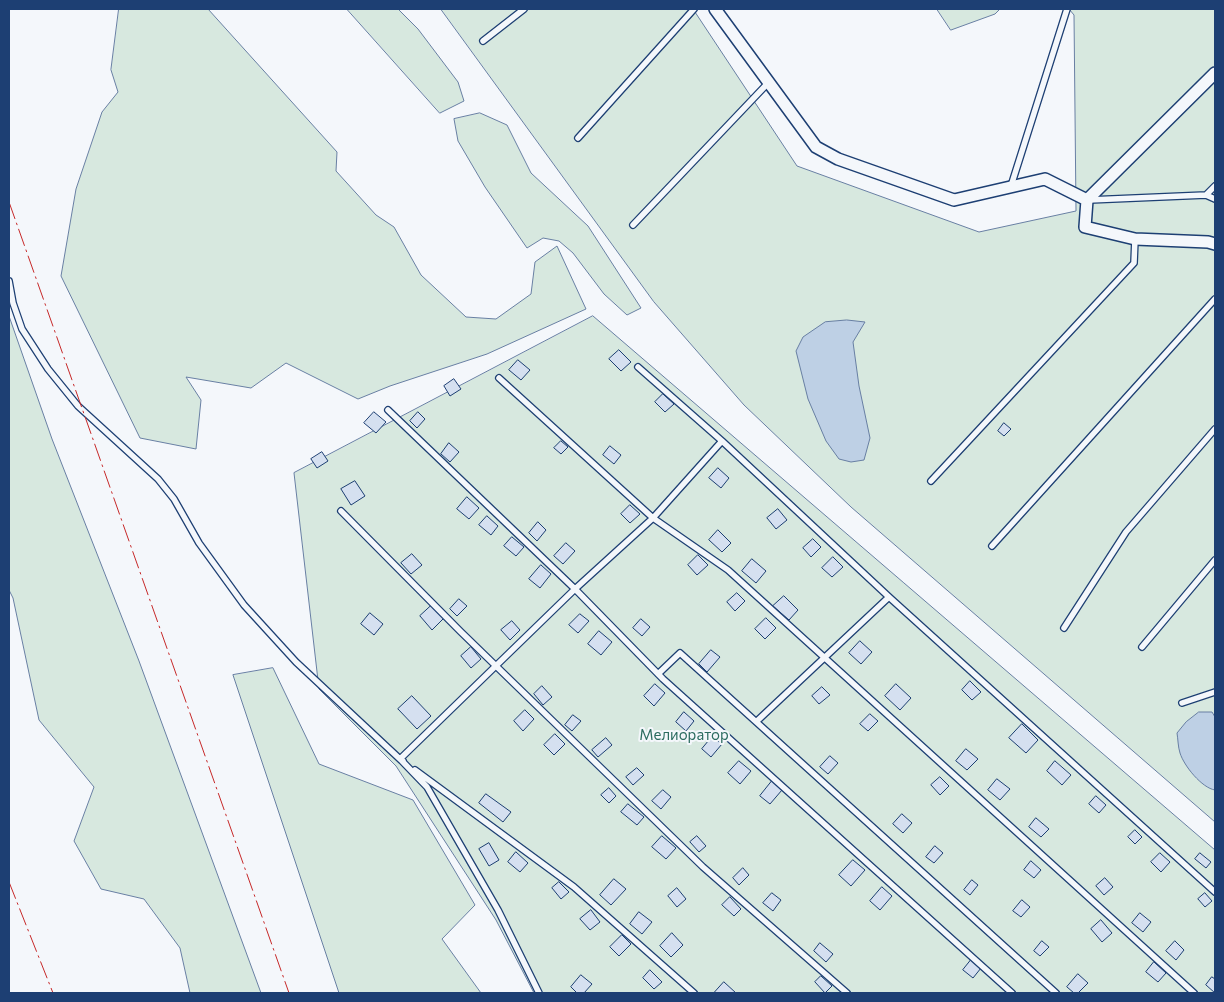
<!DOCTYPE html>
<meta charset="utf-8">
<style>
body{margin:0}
#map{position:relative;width:1224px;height:1002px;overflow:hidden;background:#f4f7fb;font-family:Commissioner,sans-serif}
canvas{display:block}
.frame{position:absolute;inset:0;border:10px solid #1d3f73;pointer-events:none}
</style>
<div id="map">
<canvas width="1224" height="1002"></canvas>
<div class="frame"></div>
</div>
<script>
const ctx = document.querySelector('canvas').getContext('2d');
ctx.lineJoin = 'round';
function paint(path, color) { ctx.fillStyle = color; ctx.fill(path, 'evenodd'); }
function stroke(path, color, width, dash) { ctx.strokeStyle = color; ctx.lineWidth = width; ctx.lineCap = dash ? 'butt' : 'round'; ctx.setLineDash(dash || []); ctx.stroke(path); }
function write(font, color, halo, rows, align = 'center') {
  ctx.font = font + ' Commissioner,sans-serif'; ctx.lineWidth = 4; ctx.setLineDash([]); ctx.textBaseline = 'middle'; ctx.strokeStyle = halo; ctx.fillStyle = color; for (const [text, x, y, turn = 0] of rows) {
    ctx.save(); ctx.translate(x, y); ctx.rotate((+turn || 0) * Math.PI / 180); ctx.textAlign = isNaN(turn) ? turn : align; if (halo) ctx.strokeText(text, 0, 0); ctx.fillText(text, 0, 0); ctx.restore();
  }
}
const green = new Path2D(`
 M119,9H208L337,152L336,171L376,215L394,227L421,275L466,317L496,319L531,294L535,262L557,246L586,309L487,354L390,386L358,399L286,363L251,388L186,377L201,400L196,449L140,438L61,276L76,189L102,112L118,92L111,70Z
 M347,9H398L418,29L458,82L464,101L440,113Z
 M441,9H693L797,166L979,232L1076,211L1074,15L1069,9H1215V822L851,507L744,405L654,302Z
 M937,9H1000L995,14L951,30Z
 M480,113L507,125L531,173L588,226L641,308L627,315L604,294L573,253L559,241L543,238L527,248L485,187L458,141L454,119Z
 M9,316L52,439L139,661L261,993H190L180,948L144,899L101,889L74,841L94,787L39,720L13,598L9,590Z
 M593,316L1215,850V993H534L496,920L396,766L319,689L294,473Z
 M273,668L319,764L413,800L475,905L442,939L481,993H339L233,675Z`);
paint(green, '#d7e8df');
stroke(green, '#687fa3', 1);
const water = new Path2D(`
 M847,320L865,322L853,342L859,386L870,438L864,460L851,462L839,459L826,441L808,399L796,351L803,337L825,322Z
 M1199,712H1212L1215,717V790C1202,788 1184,766 1180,753C1178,747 1178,739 1177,733L1186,722Z`);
paint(water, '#bed0e5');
stroke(water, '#687fa3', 1);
const building = new Path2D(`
 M619,350L631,362L621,371L609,359Z
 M518,360L530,370L521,380L509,370Z
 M454,379L461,389L450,396L444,386Z
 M663,394L674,404L665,412L655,402Z
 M374,412L386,422L376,433L364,423Z
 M418,412L425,419L417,428L410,421Z
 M1004,423L1011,429L1004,436L998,431Z
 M561,441L568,447L561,454L554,448Z
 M449,443L459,452L450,462L441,454Z
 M610,446L621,455L614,464L603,455Z
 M322,452L328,461L317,468L311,459Z
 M718,468L729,478L721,488L709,478Z
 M355,481L365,496L351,505L341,489Z
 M467,497L479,508L469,519L457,509Z
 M630,505L640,514L630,523L621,514Z
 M778,509L787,520L776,529L767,518Z
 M487,516L498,526L491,535L479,525Z
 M538,522L546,530L537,541L529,533Z
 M718,530L731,543L722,552L709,540Z
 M512,537L524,547L516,556L504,546Z
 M813,539L821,547L811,557L803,548Z
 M566,543L575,551L563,564L554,556Z
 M412,554L422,565L411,574L401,563Z
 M698,555L708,565L697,575L688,565Z
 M833,557L843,567L832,577L822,568Z
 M752,559L766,571L756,583L742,571Z
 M541,565L551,574L540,588L529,579Z
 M737,593L745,601L735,611L727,602Z
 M784,596L798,610L789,620L773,606Z
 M459,599L467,606L457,616L450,609Z
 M432,605L444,618L432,630L420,616Z
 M370,613L383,624L374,635L361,624Z
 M580,614L589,621L578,633L569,625Z
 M766,618L776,628L765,639L755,629Z
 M641,619L650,627L642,636L633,628Z
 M512,621L520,630L510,640L501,630Z
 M599,631L612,642L601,655L588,644Z
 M860,641L872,652L861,664L849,653Z
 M471,647L481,659L471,668L461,656Z
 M711,650L720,657L707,672L699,664Z
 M970,681L981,692L972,700L962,690Z
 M655,684L665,693L654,706L644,696Z
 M896,684L911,698L900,710L885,696Z
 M542,686L552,697L543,705L534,694Z
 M822,687L830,695L819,704L812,696Z
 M412,696L431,716L417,729L398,709Z
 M525,710L534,719L523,731L514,721Z
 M684,712L694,721L686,731L676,722Z
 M870,714L878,721L868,731L860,724Z
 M573,715L581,721L572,731L565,725Z
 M1022,724L1038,740L1026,753L1009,738Z
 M555,734L565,744L554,755L544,745Z
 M712,737L722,744L711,757L702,749Z
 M606,738L612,745L598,757L592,750Z
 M966,749L978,759L967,770L956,761Z
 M830,756L838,763L828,774L820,767Z
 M739,761L751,771L740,784L728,773Z
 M1055,761L1071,775L1062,785L1047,771Z
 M637,768L644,775L633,785L626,777Z
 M940,777L949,786L940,795L931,785Z
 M997,779L1010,789L1000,800L988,790Z
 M772,781L782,790L770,804L760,796Z
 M609,788L616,796L609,803L601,795Z
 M663,790L671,797L661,809L652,801Z
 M486,794L511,812L503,822L479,803Z
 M1096,796L1106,805L1099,813L1089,804Z
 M628,804L644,817L637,825L621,812Z
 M902,814L912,823L903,833L893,824Z
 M1036,818L1049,829L1041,837L1029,827Z
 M1135,830L1142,837L1135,844L1128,837Z
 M662,836L676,848L666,859L652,847Z
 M697,836L706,846L699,852L690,842Z
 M489,843L499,860L489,866L479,849Z
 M935,846L943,853L934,863L926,857Z
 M516,852L528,863L520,872L508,862Z
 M1160,853L1170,862L1161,872L1151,862Z
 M1200,853L1211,862L1206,868L1195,859Z
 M853,860L865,870L851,886L839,875Z
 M1031,861L1041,870L1034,878L1024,870Z
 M743,868L749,875L739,885L733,878Z
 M1105,878L1113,887L1104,895L1096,886Z
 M614,879L626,889L611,905L600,895Z
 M972,880L978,885L970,895L964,890Z
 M559,882L569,892L561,899L552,888Z
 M882,887L892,896L880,910L870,901Z
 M677,888L686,899L677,907L668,896Z
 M772,893L781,900L773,911L763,903Z
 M1205,893L1212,901L1205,907L1198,899Z
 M730,897L741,909L734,916L722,905Z
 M1022,900L1030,907L1021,917L1013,911Z
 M591,910L600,922L590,930L580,919Z
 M639,912L652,922L642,934L630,924Z
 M1140,913L1151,922L1143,932L1132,923Z
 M1101,920L1112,933L1102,942L1091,929Z
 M672,933L683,945L671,957L660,946Z
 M622,935L631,944L619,956L610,947Z
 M1042,941L1049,947L1040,956L1034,951Z
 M1175,941L1184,950L1176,960L1166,951Z
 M820,943L833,954L826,962L814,951Z
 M971,960L981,968L973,978L963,970Z
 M1154,962L1166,973L1158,982L1146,972Z
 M650,970L662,982L654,989L643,978Z
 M1078,974L1088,983L1078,993H1074L1067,987Z
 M581,975L592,984L584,993H577L571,987Z
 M821,976L832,986L825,993L815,982Z
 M1212,977L1215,979V993L1206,985Z
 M724,982L736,993H714Z`);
paint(building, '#d5e0f0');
stroke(building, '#1d3f73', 1);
const lane = new Path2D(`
 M483,41L524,9
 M578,138L694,9
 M1011,186L1067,9
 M1206,195L1215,199
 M1089,200L1206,195L1215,186
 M633,225L769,82
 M9,281L13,303L22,329L48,369L78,406L158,479L174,499L199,543L244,605L296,662L402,761L427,787L498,910L539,993
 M638,367L722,441L889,597L1215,892
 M499,378L653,518L728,570L1194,993
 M388,410L575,589L663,679L1012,993
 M931,481L1134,263L1135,239
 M341,511L461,632L703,867L847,993
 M992,546L1215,299
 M1064,628L1126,532L1215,429
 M1142,647L1215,560
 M658,674L680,653L1056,993
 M1182,703L1215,692
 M757,721L889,597
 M403,761L400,759L575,589L653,518L722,441
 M415,770L574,887L694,993`);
const street = new Path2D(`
 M715,9L816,147L838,159L954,200L1045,179L1087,200
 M1215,73L1087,200L1085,227L1135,239L1208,242L1215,244`);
stroke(lane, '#1d3f73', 8);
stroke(street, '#1d3f73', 14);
stroke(lane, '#f4f7fb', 5.5);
stroke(street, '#f4f7fb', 11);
stroke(new Path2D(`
 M9,202L289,993
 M9,882L53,993`), '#c62828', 1, [18, 4, 2.5, 4]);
write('15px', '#2c6c60', '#f4f7fb', [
 ["Мелиоратор",684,735]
]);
</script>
